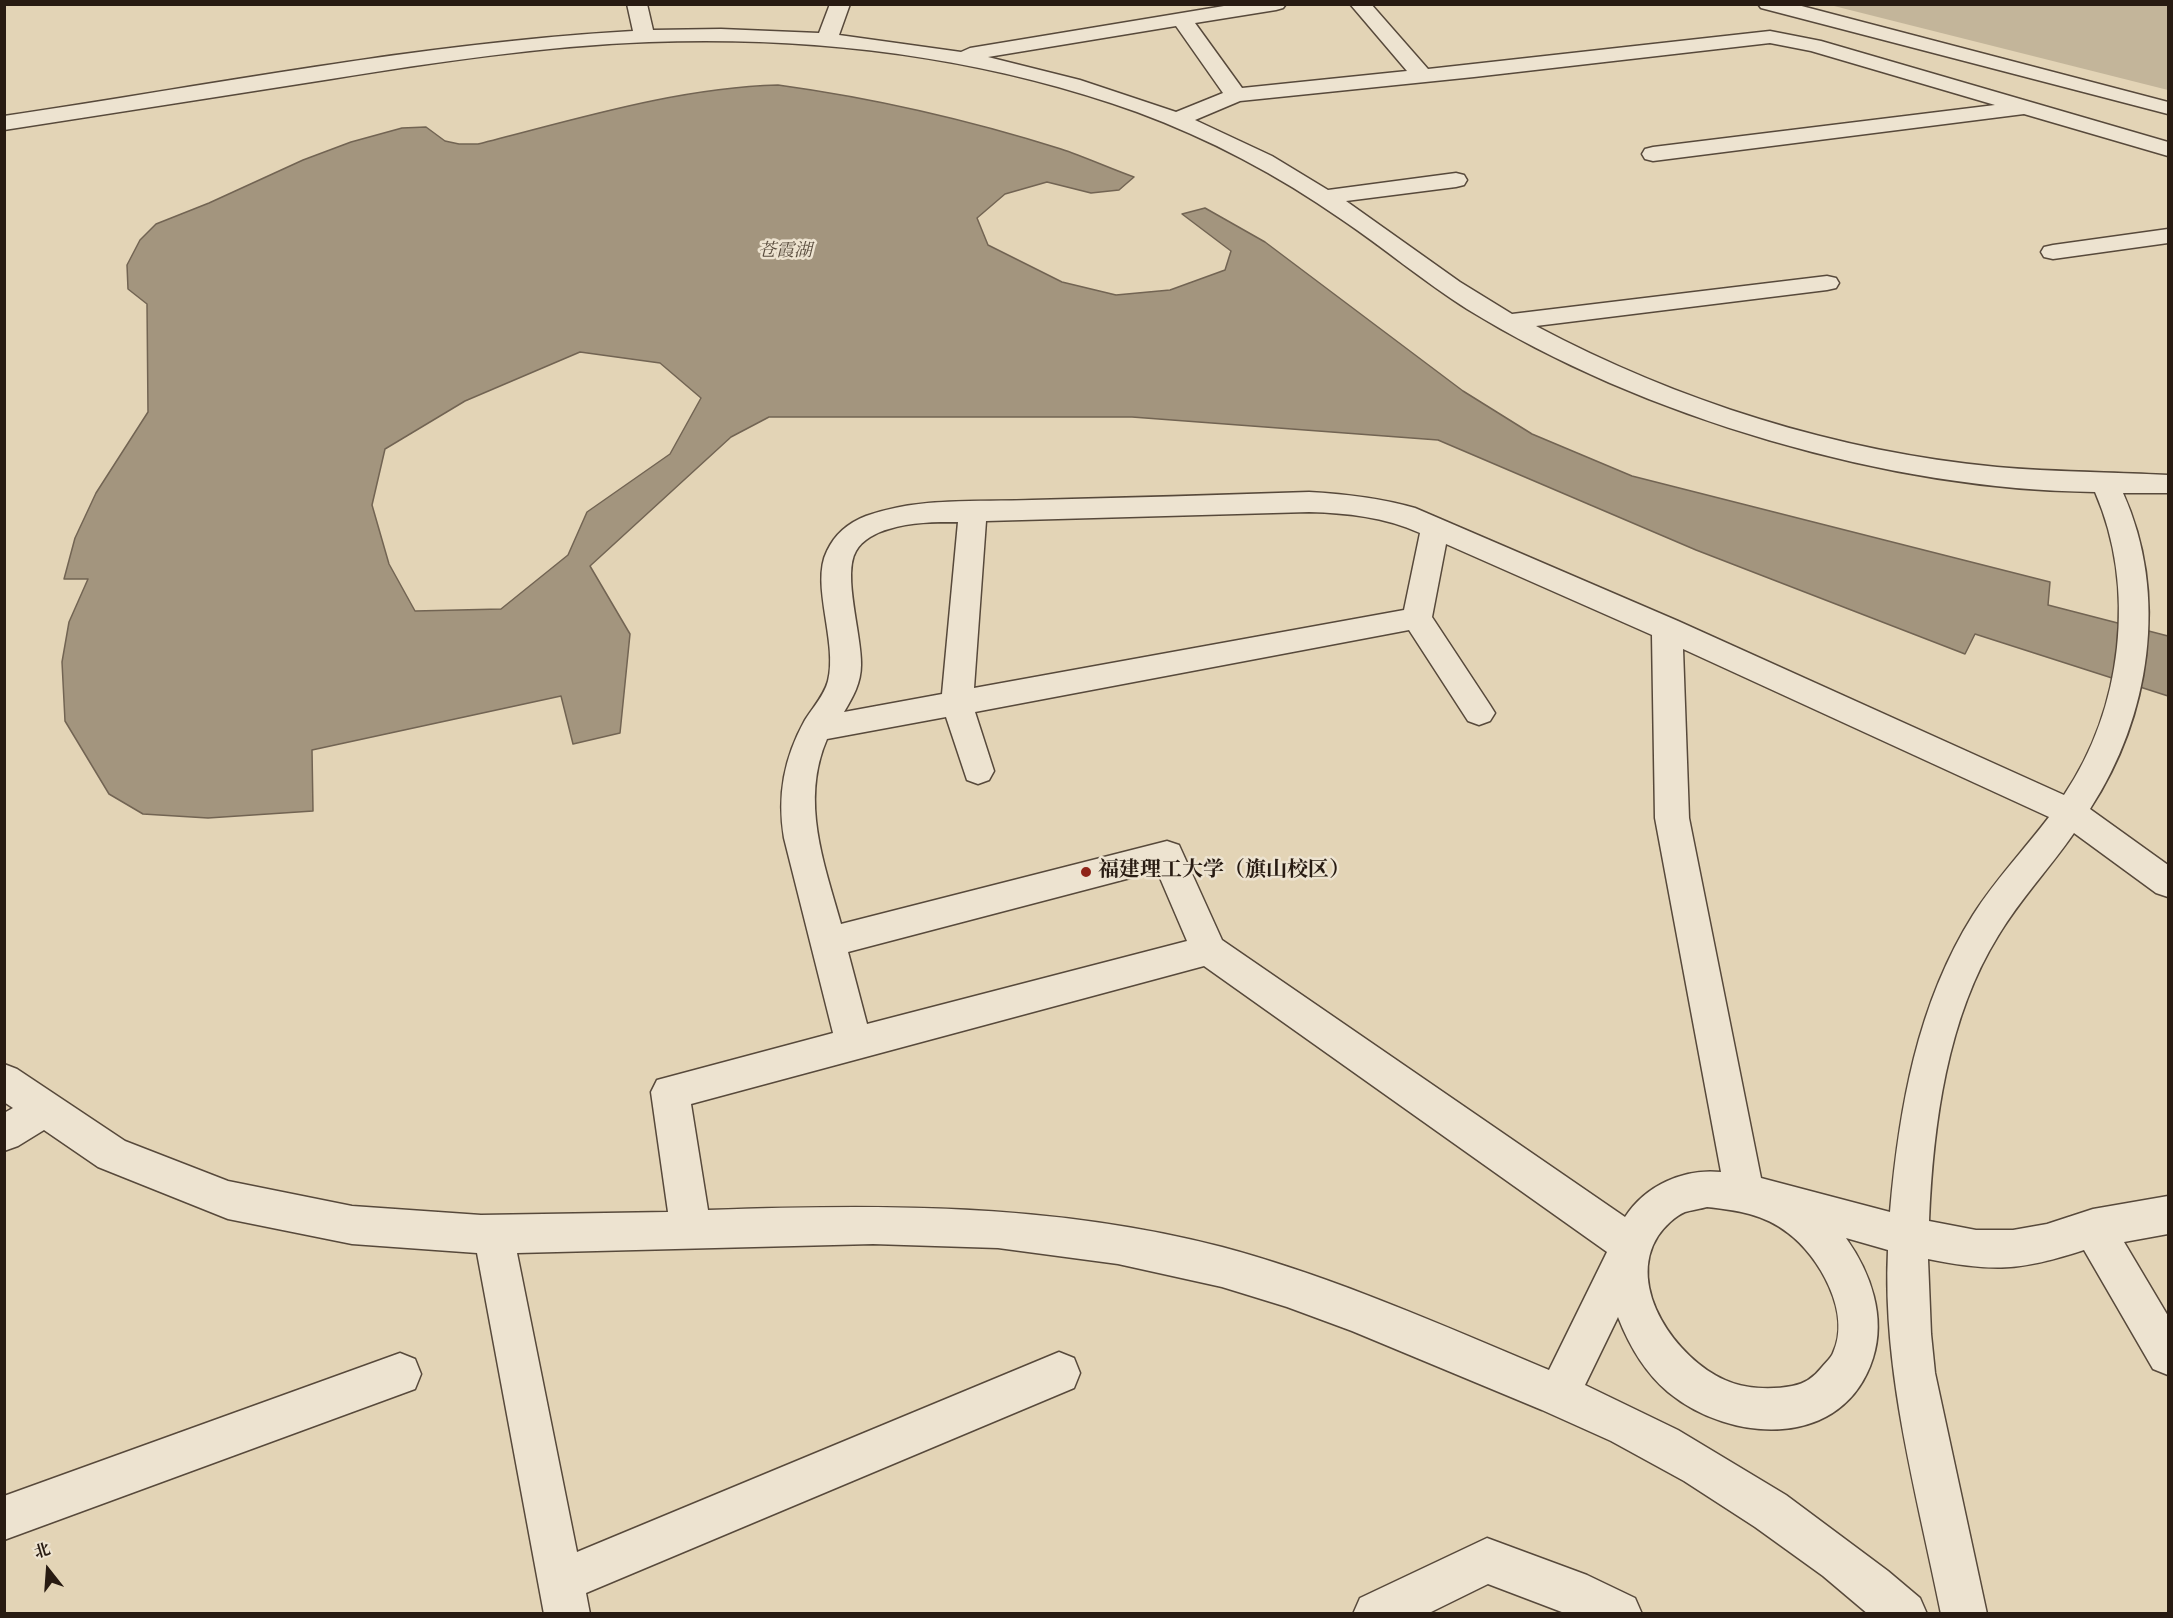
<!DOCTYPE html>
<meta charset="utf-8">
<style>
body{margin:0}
#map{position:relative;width:2173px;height:1618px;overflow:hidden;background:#e3d4b6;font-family:"Sorts Mill Goudy","Noto Serif SC",serif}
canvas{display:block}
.frame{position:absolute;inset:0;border:6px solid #281b12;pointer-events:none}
.north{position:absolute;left:18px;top:1540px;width:60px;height:60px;-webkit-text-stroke:4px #ede3d0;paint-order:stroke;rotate:343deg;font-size:16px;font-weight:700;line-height:24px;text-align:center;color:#281b12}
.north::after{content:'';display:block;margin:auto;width:21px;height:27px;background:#281b12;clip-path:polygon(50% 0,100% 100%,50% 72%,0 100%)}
</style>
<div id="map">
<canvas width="2173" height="1618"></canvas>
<div class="frame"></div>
<div class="north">北</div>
</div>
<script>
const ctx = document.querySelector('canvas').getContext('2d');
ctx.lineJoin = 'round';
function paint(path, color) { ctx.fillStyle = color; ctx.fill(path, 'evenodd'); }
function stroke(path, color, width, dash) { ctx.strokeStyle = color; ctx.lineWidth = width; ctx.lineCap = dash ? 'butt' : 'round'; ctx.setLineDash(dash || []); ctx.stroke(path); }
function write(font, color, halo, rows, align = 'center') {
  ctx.font = font + ' "Sorts Mill Goudy","Noto Serif SC",serif'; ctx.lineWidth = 5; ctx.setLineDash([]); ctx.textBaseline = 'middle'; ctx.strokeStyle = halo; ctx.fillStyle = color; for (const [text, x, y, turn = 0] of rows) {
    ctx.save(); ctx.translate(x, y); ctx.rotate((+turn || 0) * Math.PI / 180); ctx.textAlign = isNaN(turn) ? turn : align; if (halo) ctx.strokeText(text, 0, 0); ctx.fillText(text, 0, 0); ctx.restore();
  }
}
paint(new Path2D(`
 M1830,5H2168V90Z`), '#c3b59a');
const water = new Path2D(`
 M778,85C873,98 969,120 1061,149C1085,157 1109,168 1134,177L1119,190L1091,193L1047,182L1005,194L977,218L988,245L1062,282L1116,295L1170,290L1225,270L1231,251L1182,214L1205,208L1265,242L1463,391L1532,434L1632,476L2050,582L2048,605L2168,636V696L1975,634L1965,654L1696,550L1438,440L1132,417H769L731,437L590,566L630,634L620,733L573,744L561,696L312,750L313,811L208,818L143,814L109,794L65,721L62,662L69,622L88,579H64L75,538L96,493L148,412L147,304L128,289L127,265L140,240L156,224L209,203L303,160L351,142L402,128L426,127L445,141L459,144H478C577,119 676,88 778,85ZM580,352L660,363L701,398L670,454L587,512L568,555L501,609L415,611L389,564L372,505L385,449L465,401Z`);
paint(water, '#a3957e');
stroke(water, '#726453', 1.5);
const minor = new Path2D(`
 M627,4H647L653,30L721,29L819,33L830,4H850L839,35L961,52L970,48L1236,4H1286L1283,8L1276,10L1195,23L1242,88L1407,71L1350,4H1371L1428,69L1770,31L1821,41L2168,142V156L2024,114L1653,161L1645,159L1642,154L1645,149L1653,147L1995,105L1811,51L1770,43L1474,77L1240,101L1195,120L1272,156L1328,190L1456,173L1464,175L1467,180L1464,185L1456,187L1346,201L1460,282L1512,314L1827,276L1836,278L1839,283L1836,288L1827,290L1536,326C1677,401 1837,452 1997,467C2054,472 2111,472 2168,475V493H2123C2169,595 2150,717 2090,809L2168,865V897L2156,893L2074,833C2050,868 2020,899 1998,936C1947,1018 1933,1125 1929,1221L1976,1230H2013L2047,1224L2093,1209L2168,1196V1234L2124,1242L2168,1316V1375L2153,1369L2084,1250C2020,1271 1993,1272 1928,1259L1931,1334L1935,1373L1987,1614H1941C1917,1494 1882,1373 1888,1250L1846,1238C1871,1273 1886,1317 1873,1358C1844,1450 1731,1444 1668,1392C1644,1372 1629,1345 1618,1317L1585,1385L1678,1430L1786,1495L1888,1571L1920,1598L1927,1614H1868L1823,1576L1755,1527L1684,1481L1611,1441L1542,1410L1352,1331L1287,1307L1222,1287L1118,1264L998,1248L873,1244L517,1253L577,1552L1059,1352L1074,1358L1080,1373L1074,1388L586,1593L590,1614H544L477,1253L352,1244L228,1219L98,1167L44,1130L18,1146L4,1151V1113L13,1108L4,1102V1064L17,1069L125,1141L228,1181L352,1206L481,1215L668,1212L651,1092L657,1080L833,1033L784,838C777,795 784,758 805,720C813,707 824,696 828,681C838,642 810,584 827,551C835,534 848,523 866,516C918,497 978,502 1032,500C1124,498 1217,495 1309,492C1345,494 1380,498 1415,508L1678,621L2064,795C2122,709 2137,589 2095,492C1889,490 1642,417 1467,309C1423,281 1384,248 1341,219C1278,175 1210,139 1137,112C981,56 813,36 649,42C543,46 437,62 331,79C222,96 114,113 4,130V116C213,85 422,43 633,31ZM1176,26L1223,93L1176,112L1080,80L988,57ZM1309,512C1347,513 1384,517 1420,533L1404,610L974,688L986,521ZM958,522L942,694L844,712C853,697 861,683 861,665C862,636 842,574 856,551C862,540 877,532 889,529C911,522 935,522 958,522ZM1446,544L1652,635L1655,818L1721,1172C1683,1168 1645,1186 1625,1217L1222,940L1179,845L1167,841L841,924C824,863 800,801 827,739L946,717L967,780L978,784L989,780L994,771L975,712L1409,630L1468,721L1479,725L1490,721L1495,713L1490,705L1432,617ZM1683,649L2049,817C2024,850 1995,880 1973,915C1917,1004 1899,1109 1890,1212L1761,1178L1689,818ZM1157,871L1187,941L867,1024L848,952ZM1204,966L1607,1252L1549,1370C1442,1325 1334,1277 1222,1247C1052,1203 882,1204 708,1210L691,1104ZM1707,1207C1736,1210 1764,1214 1788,1233C1819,1256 1852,1313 1833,1353C1831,1358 1826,1362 1822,1367C1815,1376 1805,1384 1792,1386C1771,1390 1745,1389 1725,1380C1677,1359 1625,1287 1658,1236C1664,1227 1675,1216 1685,1212C1692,1210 1700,1209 1707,1207Z
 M1758,4H1794L2168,102V114L1761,8Z
 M2168,229V243L2053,259L2044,257L2041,252L2044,247L2053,245Z
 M400,1353L415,1359L421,1374L415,1389L4,1540V1496Z
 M1487,1538L1587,1575L1635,1598L1642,1614H1567L1488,1584L1427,1614H1353L1360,1598Z`);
stroke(minor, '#57493b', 3);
paint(minor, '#ede3d0');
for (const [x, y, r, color] of [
 [1086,872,6,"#8f2418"]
]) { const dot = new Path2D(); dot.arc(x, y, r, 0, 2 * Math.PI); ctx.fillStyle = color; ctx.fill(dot); stroke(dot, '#ede3d0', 2); }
write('italic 18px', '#594c3d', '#ede3d0', [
 ["苍霞湖",785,253]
]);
write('bold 21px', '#281b12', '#ede3d0', [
 ["福建理工大学（旗山校区）",1098,872]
], 'left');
</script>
